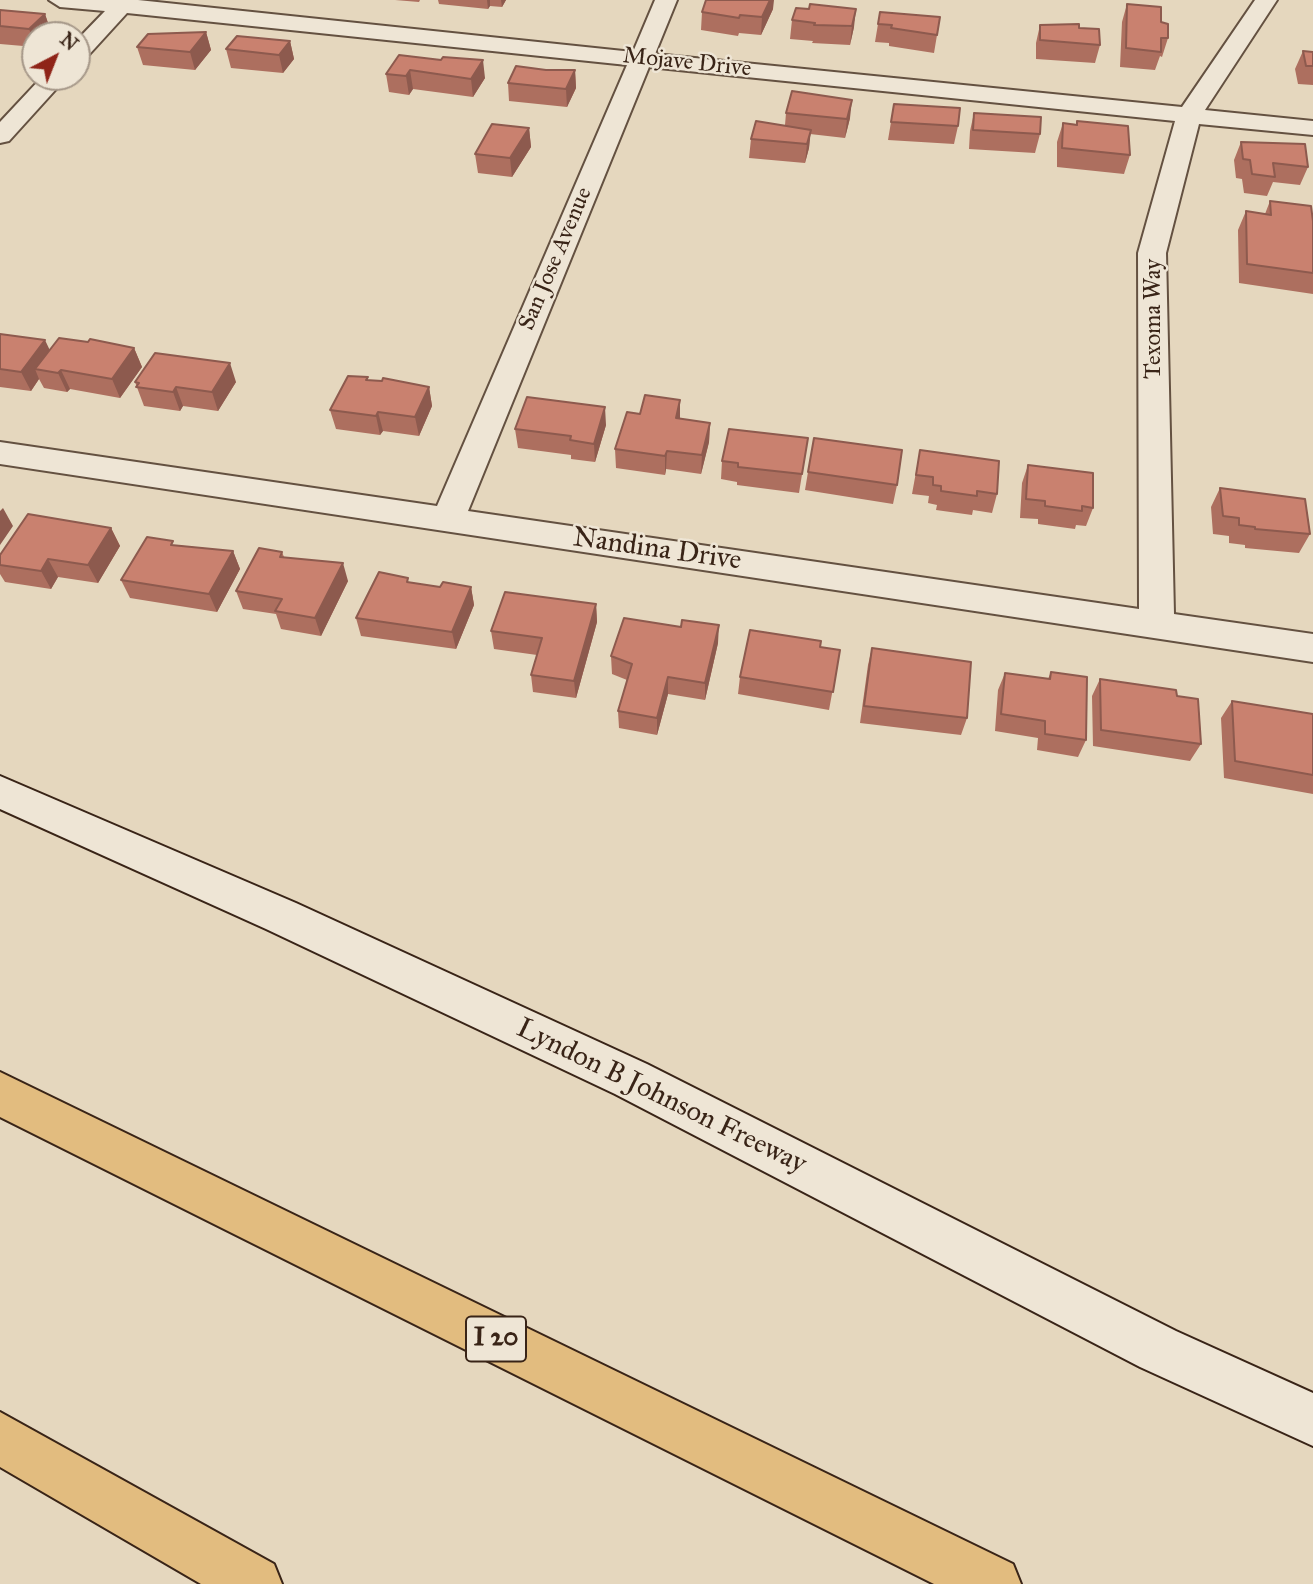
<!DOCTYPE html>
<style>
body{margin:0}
#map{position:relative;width:1313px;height:1584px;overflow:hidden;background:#e5d7be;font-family:"IM FELL Great Primer",serif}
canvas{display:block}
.north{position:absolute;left:21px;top:21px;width:70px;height:70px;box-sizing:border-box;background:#eee5d5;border:2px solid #a69889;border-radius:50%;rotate:42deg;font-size:19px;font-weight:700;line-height:28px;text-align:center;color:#392417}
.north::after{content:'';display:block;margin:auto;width:24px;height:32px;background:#8f2418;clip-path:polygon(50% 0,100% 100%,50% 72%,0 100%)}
</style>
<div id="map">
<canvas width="1313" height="1584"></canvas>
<div class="north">N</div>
</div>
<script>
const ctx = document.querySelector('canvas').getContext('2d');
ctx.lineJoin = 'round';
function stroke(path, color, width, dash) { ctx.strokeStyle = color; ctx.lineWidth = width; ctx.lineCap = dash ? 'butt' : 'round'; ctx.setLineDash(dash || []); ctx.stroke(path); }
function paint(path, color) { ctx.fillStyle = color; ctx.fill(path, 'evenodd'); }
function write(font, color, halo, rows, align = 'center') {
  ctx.font = font + ' "IM FELL Great Primer",serif'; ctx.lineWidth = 5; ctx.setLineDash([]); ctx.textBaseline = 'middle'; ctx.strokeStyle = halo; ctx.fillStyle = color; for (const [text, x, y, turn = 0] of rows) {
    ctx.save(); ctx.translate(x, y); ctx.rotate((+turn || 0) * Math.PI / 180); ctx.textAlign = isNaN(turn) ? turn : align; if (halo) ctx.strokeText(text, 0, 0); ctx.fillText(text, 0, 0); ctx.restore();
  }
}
const minor = new Path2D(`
 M49,0H138L633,52L655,0H677L655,54L1182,107L1255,0H1277L1205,110L1313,121V135L1199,124L1166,253L1174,614L1313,634V662L0,464V442L437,506L627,65L127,13L85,59L77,61V40L105,11L60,7ZM649,67L1175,121L1138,253L1139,609L468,511Z
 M42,77H67L9,141L0,143V122Z`);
const secondary = new Path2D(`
 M0,776L296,903L647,1064L1176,1331L1313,1393V1446L1140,1367L615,1094L266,929L0,809Z`);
const motorway = new Path2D(`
 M0,1072L1013,1564L1021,1584H934L0,1117Z
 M0,1412L274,1564L282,1584H201L0,1467Z`);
stroke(minor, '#645141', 4);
stroke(secondary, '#392417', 4);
stroke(motorway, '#392417', 4);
paint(minor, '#eee5d5');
paint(secondary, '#eee5d5');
paint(motorway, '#e2bc7f');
paint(new Path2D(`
 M395,0H420L419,2Z
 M438,0H506L502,7L490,6L488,9L439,4Z
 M1127,4L1161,22L1168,38L1162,57L1160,56L1155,70L1120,67L1122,22Z
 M773,9L761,35L739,33L738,36L701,30L702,12Z
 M0,10L45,14L51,32L35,35V47L0,44Z
 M940,17L934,53L889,46V43L875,42L878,24Z
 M792,20L854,27L850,45L812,43L813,41L790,39Z
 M1040,25L1079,28L1100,45L1095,63L1036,59V43Z
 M206,32L211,50L195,70L143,65L137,47Z
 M290,41L294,59L283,73L231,68L226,49Z
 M1303,51L1313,52V85L1298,84L1295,69Z
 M441,60L485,78L473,97L413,89L409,95L389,92L386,74Z
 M546,70H575L576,88L567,107L509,101L508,83Z
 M894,104L958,126L954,144L888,140Z
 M786,113L850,118L845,138L810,134L809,148L805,163L749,158L751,139L785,125Z
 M974,113L1040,134L1035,153L969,149L970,131Z
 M1077,121L1130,155L1124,174L1057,167V142L1063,123L1076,124Z
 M529,128L531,147L512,177L478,173L475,154Z
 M1241,142L1308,167L1300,185L1273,182L1267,196L1244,193L1242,179L1236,178L1234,160Z
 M1270,201L1313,221V294L1239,283L1238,230L1246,211L1265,214Z
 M0,334L50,350L134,348L142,367L120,398L70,389L67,392L44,388L39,379L31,391L0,387Z
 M368,377V380L429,387L432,406L419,436L383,431L380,435L336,429L330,410Z
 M135,382H236L218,411L183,406L180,411L144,406Z
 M680,419L710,423L709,442L701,474L666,469L665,475L616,468L615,449Z
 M606,425L595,462L571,459V455L518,448L515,429Z
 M920,450L997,494L992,513L973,510L972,515L936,510L937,505L928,503L929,496L912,494Z
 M805,456L799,493L737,485V482L721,479L722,461Z
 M1028,465L1093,508L1086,526L1076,525L1075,529L1038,524V519L1020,518L1022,483Z
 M808,472L897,485L893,504L805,490Z
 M1220,488L1310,534L1299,553L1245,548V545L1229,543V536L1213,534L1211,507Z
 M111,528L120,546L98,583L58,577L51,589L5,582L0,574V555Z
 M175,545L233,551L240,569L217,612L130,598L121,580Z
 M282,552L284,557L348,581L321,636L281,629L276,614L243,609L236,591Z
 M409,582L440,587H471L474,605L456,649L361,636L356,618Z
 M596,604L597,622L576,698L533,692L531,675L537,655L494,649L491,631Z
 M718,643L705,700L668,694L657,735L619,728L618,711L627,680L612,674L611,656Z
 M820,647L840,650L829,710L738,694L740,677Z
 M872,648L967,718L961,735L860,723L868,665Z
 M1051,672L1086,740L1078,757L1037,750L1038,738L995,731L998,690L1005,673L1048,679Z
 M1100,679L1177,696L1201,744L1190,761L1093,746L1092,696Z
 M1232,701L1313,714V794L1224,778L1221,718Z`), '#ad6f5f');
paint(new Path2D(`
 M487,0H490V6L488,9Z
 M501,0H506L502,7Z
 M770,0H774L773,9L761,35L762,17Z
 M856,9L854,27L850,45L852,26Z
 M45,14L51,32L48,35H35V44L29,29Z
 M206,32L211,50L195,70L190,52Z
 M290,41L294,59L283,73L279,55Z
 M483,60L485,78L473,97L471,79Z
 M410,70L413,89L409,95L406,76Z
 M575,70L576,88L567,107L566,89Z
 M852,100L850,118L845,138L847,119Z
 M529,128L531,147L512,177L510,158Z
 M811,130L809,148L805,163L807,144Z
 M45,340L54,359L35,369L39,379L31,391L21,372Z
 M134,348L142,367L120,398L112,379Z
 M230,363L236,382L218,411L212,392Z
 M61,370L70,389L67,392L58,373Z
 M176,387L183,406L180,411L173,392Z
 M429,387L432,406L419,436L415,417Z
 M680,400V419L676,418Z
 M605,407L606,425L595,462L594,444Z
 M378,412L383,431L380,435L376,416Z
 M710,423L709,442L701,474L702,455Z
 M667,451L666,469L665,475V456Z
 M3,508L13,526L0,545V511Z
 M111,528L120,546L98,583L88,565Z
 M233,551L240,569L217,612L209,594Z
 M48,559L58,577L51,589L41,571Z
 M343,563L348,581L321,636L315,618Z
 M471,587L474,605L456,649L452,632Z
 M596,604L597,622L576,698L574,681Z
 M719,625L718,643L705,700V683Z
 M668,677V694L657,735V718Z`), '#8d5a4e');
const building = new Path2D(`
 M706,0H770L762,17L740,15L739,18L702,12Z
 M810,4L856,9L852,26L814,25L815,23L792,20L796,8L809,9Z
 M1127,4L1161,7V22L1168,24V38H1161V52L1126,48Z
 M0,10L45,14L29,29L0,26Z
 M880,12L940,17L937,35L891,28L892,25L878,24Z
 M1079,24V28L1099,29L1100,45L1040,40V25Z
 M206,32L190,52L137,47L148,34Z
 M237,36L290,41L279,55L226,49Z
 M1303,51L1313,52V66H1306Z
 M399,55L441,60L443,57L483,60L471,79L410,70L406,76L386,74Z
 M516,66L546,70H575L566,89L508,83Z
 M792,91L852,100L847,119L786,113Z
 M894,104L960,108L958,126L891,122Z
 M974,113L1041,117L1040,134L973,130Z
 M756,121L811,130L807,144L751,139Z
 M1077,121L1128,126L1130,155L1062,148L1063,123L1077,125Z
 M492,124L529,128L510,158L475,154Z
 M1241,142L1305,144L1308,167L1273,163L1275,177L1252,174L1250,160L1243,159Z
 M1270,201L1311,206L1313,221V273L1247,264L1246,211L1271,215Z
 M0,334L45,340L21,372L0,369Z
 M59,338L88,342L90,339L134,348L112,379L61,370L58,373L35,369Z
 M155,353L230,363L212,392L176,387L173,392L136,387L139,383L135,382Z
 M348,376L368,377L366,380L382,381L383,378L429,387L415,417L378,412L376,416L330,410Z
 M645,395L680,400L676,418L710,423L702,455L667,451L665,456L615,449L627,412L640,414Z
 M527,397L605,407L594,444L570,440L571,436L515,429Z
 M729,429L808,438L802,474L738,467V463L722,461Z
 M814,438L902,450L897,485L808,472Z
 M920,450L999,461L997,494L977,491V496L941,491V486L933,485V477L916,475Z
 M1028,465L1093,473V508L1082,506V511L1045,506V501L1026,499Z
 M1220,488L1305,499L1310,534L1255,529V527L1239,525V518L1223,516Z
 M28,514L111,528L88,565L48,559L41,571L0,565V555Z
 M147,537L173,541L171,545L233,551L209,594L121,580Z
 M259,548L282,552L280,557L343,563L315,618L275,611L282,599L236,591Z
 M379,572L408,578L407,582L440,587L443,582L471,587L452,632L356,618Z
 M505,592L596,604L574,681L531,675L542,638L491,631Z
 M624,618L681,627L682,620L719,625L705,683L668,677L657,718L618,711L632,664L611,656Z
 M750,630L821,641L820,647L840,650L833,692L740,677Z
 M872,648L971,662L967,718L864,706Z
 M1051,672L1087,677L1086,740L1045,734V721L1001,714L1005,673L1050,679Z
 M1100,679L1176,690L1177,696L1198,699L1201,744L1101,730Z
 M1232,701L1313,714V775L1235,761Z`);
paint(building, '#c9816f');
stroke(building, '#8d5a4e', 2);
write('23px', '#392417', '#eee5d5', [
 ["Mojave Drive",687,63,6],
 ["San Jose Avenue",556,259,-67],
 ["Texoma Way",1154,319,-90]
]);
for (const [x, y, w] of [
 [496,1339,60]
]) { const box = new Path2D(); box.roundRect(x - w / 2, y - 22.5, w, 45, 5); ctx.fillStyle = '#eee5d5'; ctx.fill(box); stroke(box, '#392417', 2); }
write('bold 26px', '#392417', null, [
 ["I 20",496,1339]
]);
write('28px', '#392417', '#eee5d5', [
 ["Nandina Drive",657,550,8],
 ["Lyndon B Johnson Freeway",661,1097,26]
]);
</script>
